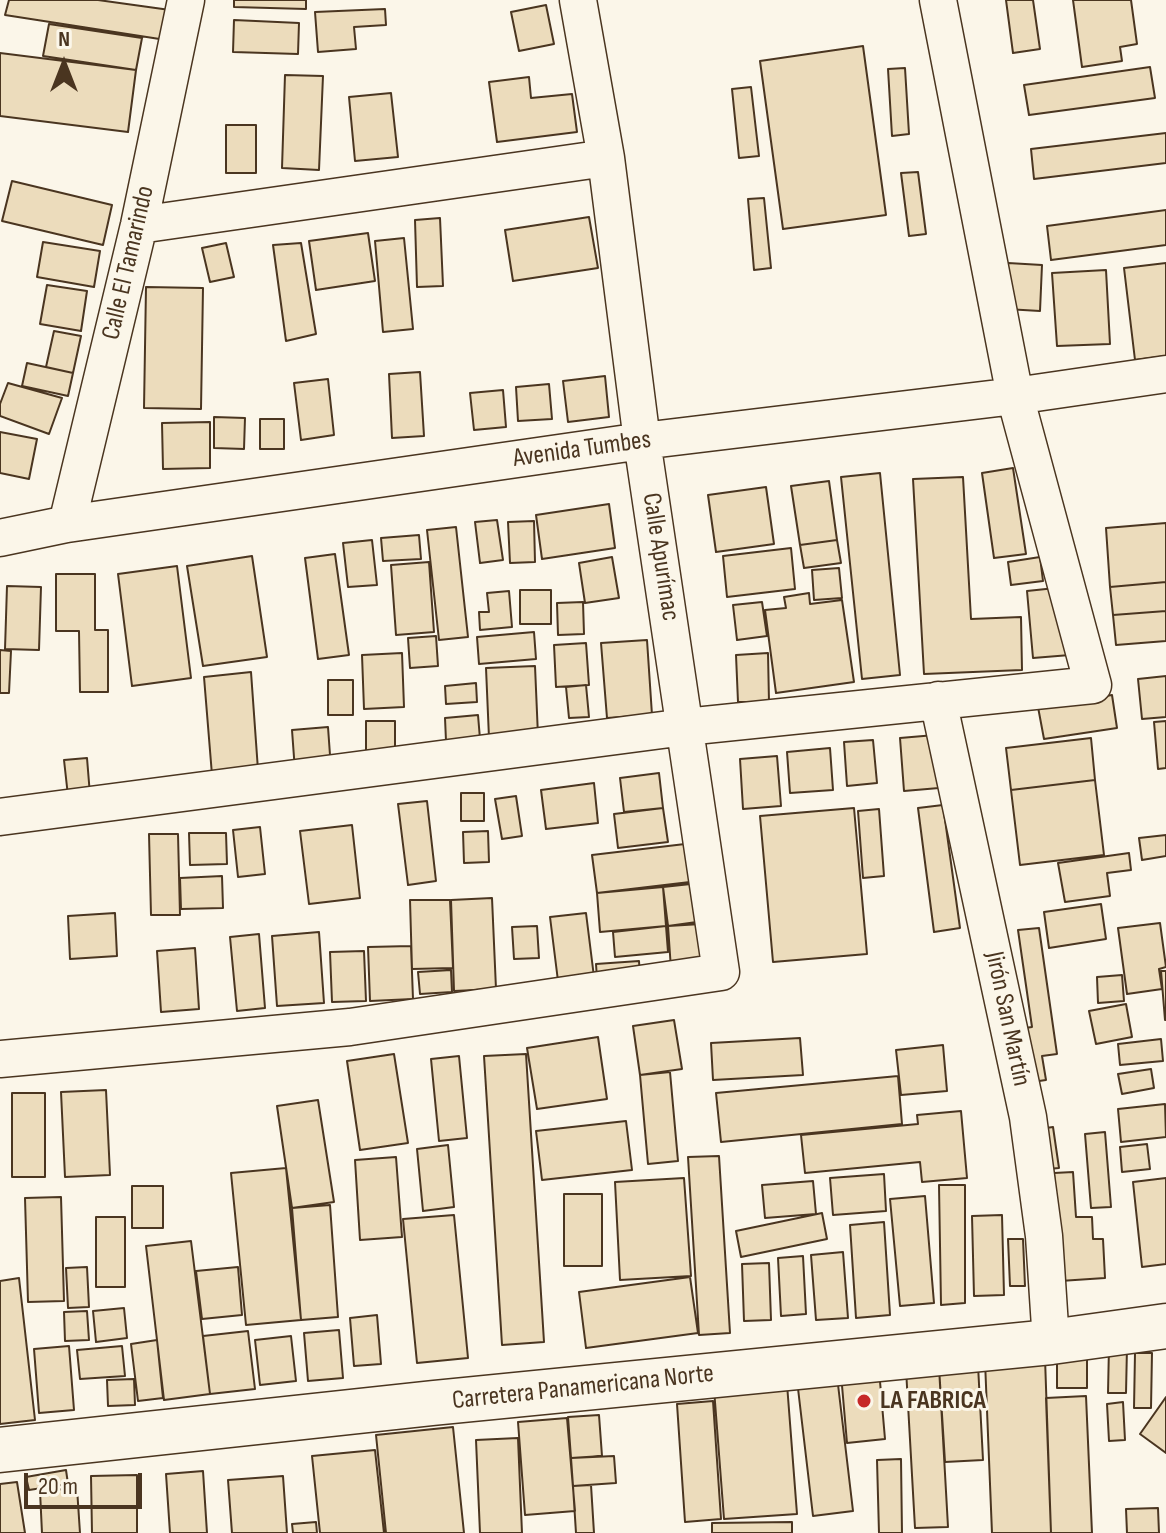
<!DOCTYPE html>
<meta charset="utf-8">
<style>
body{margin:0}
#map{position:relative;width:1166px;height:1533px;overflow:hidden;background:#fbf6e9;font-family:"Sofia Sans Condensed",sans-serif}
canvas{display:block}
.north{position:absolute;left:24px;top:24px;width:80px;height:80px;-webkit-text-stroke:6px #fbf6e9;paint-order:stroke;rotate:0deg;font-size:22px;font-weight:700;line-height:32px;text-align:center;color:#4a3520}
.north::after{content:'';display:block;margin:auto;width:28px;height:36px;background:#4a3520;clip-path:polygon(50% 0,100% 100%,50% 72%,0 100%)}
.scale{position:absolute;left:24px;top:1473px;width:118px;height:36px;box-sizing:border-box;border:4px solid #4a3520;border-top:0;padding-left:10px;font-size:24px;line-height:28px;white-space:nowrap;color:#4a3520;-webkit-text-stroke:6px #fbf6e9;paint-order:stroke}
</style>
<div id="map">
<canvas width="1166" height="1533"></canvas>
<div class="north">N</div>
<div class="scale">20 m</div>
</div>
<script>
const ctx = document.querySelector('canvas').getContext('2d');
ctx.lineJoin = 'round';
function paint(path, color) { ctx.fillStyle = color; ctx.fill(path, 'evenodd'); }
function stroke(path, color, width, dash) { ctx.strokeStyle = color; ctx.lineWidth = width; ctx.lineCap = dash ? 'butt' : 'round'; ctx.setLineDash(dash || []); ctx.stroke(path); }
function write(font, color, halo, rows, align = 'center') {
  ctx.font = font + ' "Sofia Sans Condensed",sans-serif'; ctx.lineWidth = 6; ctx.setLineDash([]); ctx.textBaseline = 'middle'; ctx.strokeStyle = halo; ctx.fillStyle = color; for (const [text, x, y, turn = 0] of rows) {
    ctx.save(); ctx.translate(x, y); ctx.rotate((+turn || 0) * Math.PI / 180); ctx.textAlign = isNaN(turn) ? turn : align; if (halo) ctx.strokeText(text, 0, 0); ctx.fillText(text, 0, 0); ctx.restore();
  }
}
const building = new Path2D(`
 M9,0H98L170,10L166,40L5,15Z
 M234,0H306V9L234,7Z
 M1006,0H1033L1040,49L1013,53Z
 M1073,0H1131L1137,44L1120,47L1122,61L1082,67Z
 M546,5L554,44L519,51L511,12Z
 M385,9L386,25L354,27L356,49L318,52L315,12Z
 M234,20L299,23L298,54L233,52Z
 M49,24L142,38L136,70L43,56Z
 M863,46L886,215L783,229L760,61Z
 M0,53L136,70L128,132L0,116Z
 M1150,67L1155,98L1029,115L1024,85Z
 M905,68L909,134L892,136L888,69Z
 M285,75L323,76L319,170L282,168Z
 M529,77L531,98L572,94L577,132L497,142L489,82Z
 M751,87L759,156L739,158L732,89Z
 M391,93L398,157L355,161L349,97Z
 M226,125H256V173H226Z
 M1166,133V163L1034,179L1031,149Z
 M918,172L926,234L909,236L901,173Z
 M12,181L112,205L103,245L2,221Z
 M764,198L771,268L754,270L748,199Z
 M1166,210V245L1051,260L1047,226Z
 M589,217L598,268L513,281L505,230Z
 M440,218L443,286L417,287L415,220Z
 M368,233L375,281L316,290L309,241Z
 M404,238L413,329L383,332L375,241Z
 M43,242L100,251L94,287L37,277Z
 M226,243L234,277L210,282L202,248Z
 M301,243L316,334L286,341L273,245Z
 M1008,263L1042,265L1040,311L1006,309Z
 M1166,263V356L1135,360L1124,268Z
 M1106,270L1110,344L1057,346L1052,273Z
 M47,285L87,291L81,331L40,324Z
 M146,287L203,288L201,409L144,408Z
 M54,331L81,336L73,373L46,367Z
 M27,363L73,373L68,396L22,386Z
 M420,372L424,436L392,438L389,374Z
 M605,376L609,417L568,422L563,381Z
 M328,379L334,435L301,440L294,383Z
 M8,383L62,398L49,434L0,416V404Z
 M549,384L552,419L518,421L516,387Z
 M503,390L506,427L474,430L470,393Z
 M214,417L245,418L244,449L214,448Z
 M260,419H284V449H260Z
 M210,422V468L163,469L162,423Z
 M0,432L37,439L29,479L0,473Z
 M1013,468L1026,554L994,558L982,473Z
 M880,473L900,675L862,679L841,477Z
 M963,477L971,619L1021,617L1022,670L924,674L913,479Z
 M829,481L837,540L800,545L791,486Z
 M766,487L774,544L716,552L708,495Z
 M609,504L615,548L542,559L536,515Z
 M497,520L503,560L480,563L475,522Z
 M534,521L535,562L510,563L508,522Z
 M1166,523V582L1110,587L1106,528Z
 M456,527L468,637L439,640L427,530Z
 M419,535L421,559L383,561L381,538Z
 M372,540L377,585L348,587L343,543Z
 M837,540L841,563L804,568L800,545Z
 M791,548L795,589L727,597L723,556Z
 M335,554L349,655L318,659L305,558Z
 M252,556L267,657L203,666L187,566Z
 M612,557L619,598L585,603L579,563Z
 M1040,557L1043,581L1011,585L1008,562Z
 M429,562L434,632L396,635L391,565Z
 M177,566L191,678L132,686L118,574Z
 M839,568L842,598L814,600L812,570Z
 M56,574H95V630H108V692H80L79,631H56Z
 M1166,582V611L1113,615L1110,587Z
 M7,586L41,587L39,650L5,649Z
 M1065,587L1070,655L1033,658L1027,591Z
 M520,590H551V624H520Z
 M509,591L512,627L480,630L479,612H489L487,593Z
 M809,593L810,604L842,600L854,682L776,693L765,610L786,608L784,597Z
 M583,602L584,634L558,635L557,603Z
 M762,602L767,636L737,640L733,605Z
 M1166,611V641L1116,645L1113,615Z
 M534,632L536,659L479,664L477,637Z
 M436,636L438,666L410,668L408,638Z
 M647,640L652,715L607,718L601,643Z
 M586,643L589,685L556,687L554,645Z
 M0,650L11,651L9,693H0Z
 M402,653L404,707L364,709L362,655Z
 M768,653L769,702H738L736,655Z
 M535,666L538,736L489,738L486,668Z
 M251,672L258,770L212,775L204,677Z
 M1166,676V717L1142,719L1138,679Z
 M328,680H353V715H328Z
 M476,683L477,702L446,704L445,686Z
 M586,685L589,717L569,718L566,687Z
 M1112,695L1117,728L1044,739L1038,707Z
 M478,715L480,739L446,741L445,718Z
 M366,721H395V751H366Z
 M1166,721V768L1158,769L1154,722Z
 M328,727L331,769L295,771L292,730Z
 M935,735L939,788L904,791L900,738Z
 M1091,738L1095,780L1011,790L1006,748Z
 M873,740L877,783L847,786L844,742Z
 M830,748L833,790L790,793L787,752Z
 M777,756L781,806L743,809L740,759Z
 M87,758L90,795L68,796L64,760Z
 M659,773L663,808L624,812L620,778Z
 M1095,780L1104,855L1020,865L1011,790Z
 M594,783L598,823L546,829L541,790Z
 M461,793H484V821H461Z
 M516,796L522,836L502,839L495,799Z
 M427,801L436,881L408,885L398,804Z
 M943,805L960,928L934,932L918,808Z
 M663,808L668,842L618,848L614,814Z
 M854,808L867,954L773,962L760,816Z
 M879,809L884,876L863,878L858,811Z
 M352,825L360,898L309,904L300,831Z
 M260,827L265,874L238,877L233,830Z
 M488,831L489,862L464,863L463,832Z
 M189,833H226L227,864L190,865Z
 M149,834H178L180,915H151Z
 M1166,835V856L1142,860L1139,838Z
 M685,844L690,882L597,893L592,855Z
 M1129,853L1131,870L1107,873L1110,896L1065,902L1058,863Z
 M222,876L223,908L181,909L180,878Z
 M700,883L704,921L668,926L663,887Z
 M663,887L666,926L600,932L597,893Z
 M492,898L496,989L454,991L451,900Z
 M410,900H450L453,968L412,969Z
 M1101,904L1106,939L1049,948L1044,912Z
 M115,913L117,956L70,959L68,916Z
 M586,913L594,977L558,981L550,917Z
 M1160,923L1166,967L1159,969L1162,989L1127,994L1118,928Z
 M701,924L704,967L671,969L668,926Z
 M537,926L539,958L514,959L512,927Z
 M666,926L668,952L615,957L613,932Z
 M1039,928L1057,1054L1042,1056L1046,1080L1025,1083L1018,1029L1032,1027L1018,930Z
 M319,932L324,1003L277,1006L272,936Z
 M259,934L265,1008L237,1011L230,937Z
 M411,946L413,999L370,1001L368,947Z
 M195,948L199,1009L161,1012L157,951Z
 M364,951L366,1001L332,1002L330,952Z
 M639,961L640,976L597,979L596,964Z
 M451,970L452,992L420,994L418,972Z
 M1161,971H1166V1020H1165Z
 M1122,975L1124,1001L1098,1003L1097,977Z
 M1126,1004L1132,1037L1096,1044L1089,1011Z
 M674,1020L682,1069L640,1075L633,1026Z
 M598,1037L607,1099L537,1109L527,1048Z
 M800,1038L803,1075L713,1080L711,1043Z
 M1161,1039L1163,1061L1120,1065L1118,1044Z
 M943,1045L947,1091L901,1095L896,1050Z
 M394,1054L408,1143L360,1150L347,1061Z
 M526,1054L544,1342L502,1345L484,1056Z
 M459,1056L467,1138L439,1141L431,1059Z
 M1151,1069L1154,1088L1122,1094L1118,1074Z
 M670,1072L678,1161L648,1164L640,1075Z
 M898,1076L902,1124L721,1142L716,1093Z
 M106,1090L110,1175L65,1177L61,1092Z
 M12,1093H45V1177H12Z
 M318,1100L334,1202L292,1208L277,1106Z
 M1165,1104L1166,1137L1121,1142L1118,1109Z
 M961,1111L967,1178L922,1182L920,1162L805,1173L801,1135L918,1124L917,1115Z
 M626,1121L632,1170L542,1180L536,1131Z
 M1053,1127L1059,1168L1038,1170L1032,1130Z
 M1105,1132L1111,1207L1091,1208L1085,1134Z
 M1147,1144L1150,1169L1122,1172L1120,1147Z
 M448,1145L454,1207L423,1211L417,1149Z
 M719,1156L730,1333L699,1335L688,1157Z
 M396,1157L402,1237L360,1240L355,1160Z
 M286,1168L301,1320L246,1325L231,1173Z
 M1073,1172L1076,1217H1092L1093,1239H1103L1105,1278L1060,1281L1054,1173Z
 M884,1174L886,1211L833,1215L830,1178Z
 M684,1178L691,1276L620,1280L615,1182Z
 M1166,1178V1264L1142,1267L1133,1182Z
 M813,1181L816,1214L765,1218L762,1185Z
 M939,1185H965V1303L941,1305Z
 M132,1186H163V1228H132Z
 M564,1194H602V1266H564Z
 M925,1196L934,1303L900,1306L890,1199Z
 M61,1197L64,1301L28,1302L25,1198Z
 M330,1205L338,1317L301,1320L292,1208Z
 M822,1213L827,1239L741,1257L736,1231Z
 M454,1215L468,1358L417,1363L403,1219Z
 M1002,1215L1004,1295L974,1296L972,1216Z
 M96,1217H125V1287H96Z
 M884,1222L890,1315L856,1318L850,1225Z
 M1008,1239H1023L1025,1286H1010Z
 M191,1241L210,1394L164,1400L146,1246Z
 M843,1252L848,1318L816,1320L811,1255Z
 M803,1256L806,1314L781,1316L778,1258Z
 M769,1263L771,1320L744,1321L742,1264Z
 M87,1267L89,1307L68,1308L66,1268Z
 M238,1267L242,1315L202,1319L196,1271Z
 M690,1277L698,1333L586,1348L579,1292Z
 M19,1278L35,1420L0,1424V1281Z
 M124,1308L127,1338L96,1342L93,1311Z
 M87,1311L89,1340L65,1341L64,1312Z
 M377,1315L381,1364L354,1366L350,1318Z
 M339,1330L343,1378L308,1381L304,1333Z
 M248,1331L255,1389L210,1394L203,1336Z
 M291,1336L296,1381L260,1385L255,1340Z
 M157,1340L163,1398L138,1401L131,1344Z
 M69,1346L74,1410L39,1413L34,1349Z
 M122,1346L125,1376L80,1379L77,1350Z
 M1109,1346L1127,1347L1126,1393H1108Z
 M1057,1353H1087V1388H1057Z
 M1135,1353H1152L1151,1408H1134Z
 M1045,1358L1051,1533H992L985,1361Z
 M978,1365L983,1460L945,1462L939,1367Z
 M939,1367L948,1527L915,1528L906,1369Z
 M879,1370L885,1439L847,1443L841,1374Z
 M837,1376L853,1511L813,1516L797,1380Z
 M134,1379L135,1405L108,1406L107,1380Z
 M787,1384L797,1514L724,1519L714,1389Z
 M1086,1396L1092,1533H1051L1046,1398Z
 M1166,1397V1453L1140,1434Z
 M713,1401L721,1519L685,1522L677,1404Z
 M1123,1402L1125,1440L1109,1441L1107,1404Z
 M599,1415L602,1456L571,1458L568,1417Z
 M567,1418L575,1511L525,1515L518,1422Z
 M453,1427L464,1533H386L376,1435Z
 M518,1438L522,1533H480L476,1440Z
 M375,1450L384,1533H320L312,1456Z
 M614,1456L616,1483L573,1486L571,1458Z
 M901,1459L902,1533H879L877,1460Z
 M66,1470L68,1484L29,1490L26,1477Z
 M203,1471L207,1533H170L166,1474Z
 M137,1475V1533H92L91,1476Z
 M283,1476L287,1533H232L228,1480Z
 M17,1482L25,1533H0V1484Z
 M591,1485L594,1533H576L573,1486Z
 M77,1488L80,1533H42L40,1491Z
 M1158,1508L1159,1533H1127L1126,1509Z
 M316,1522L317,1533H293L292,1524Z
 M792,1522V1533H712V1523Z`);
paint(building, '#ecdcbc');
stroke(building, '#4a3520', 2);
const minor = new Path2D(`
 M139,225L606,158
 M67,524L139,225L186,0
 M0,538L67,524L642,441L1015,396L1166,374
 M938,700L1028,1117L1044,1236L1051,1342
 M0,817L685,727L1093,685L1015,396L938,0
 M0,1059L350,1027L721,972L642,441L606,158L578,0`);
const primary = new Path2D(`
 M0,1450L433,1403L1051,1342L1166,1326`);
stroke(minor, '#4a3520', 39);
stroke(primary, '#4a3520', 47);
stroke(minor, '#fbf6e9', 36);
stroke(primary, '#fbf6e9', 44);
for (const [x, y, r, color] of [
 [864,1401,8,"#c62828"]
]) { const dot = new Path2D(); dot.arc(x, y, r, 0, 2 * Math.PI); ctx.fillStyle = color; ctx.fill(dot); stroke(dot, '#fbf6e9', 3); }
write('26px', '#4a3520', '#fbf6e9', [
 ["Calle El Tamarindo",129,263,-77],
 ["Avenida Tumbes",582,450,-8],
 ["Calle Apurímac",660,557,81],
 ["Jirón San Martín",1007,1019,78],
 ["Carretera Panamericana Norte",583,1388,-6]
]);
write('bold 26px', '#4a3520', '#fbf6e9', [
 ["LA FABRICA",880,1401]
], 'left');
</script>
